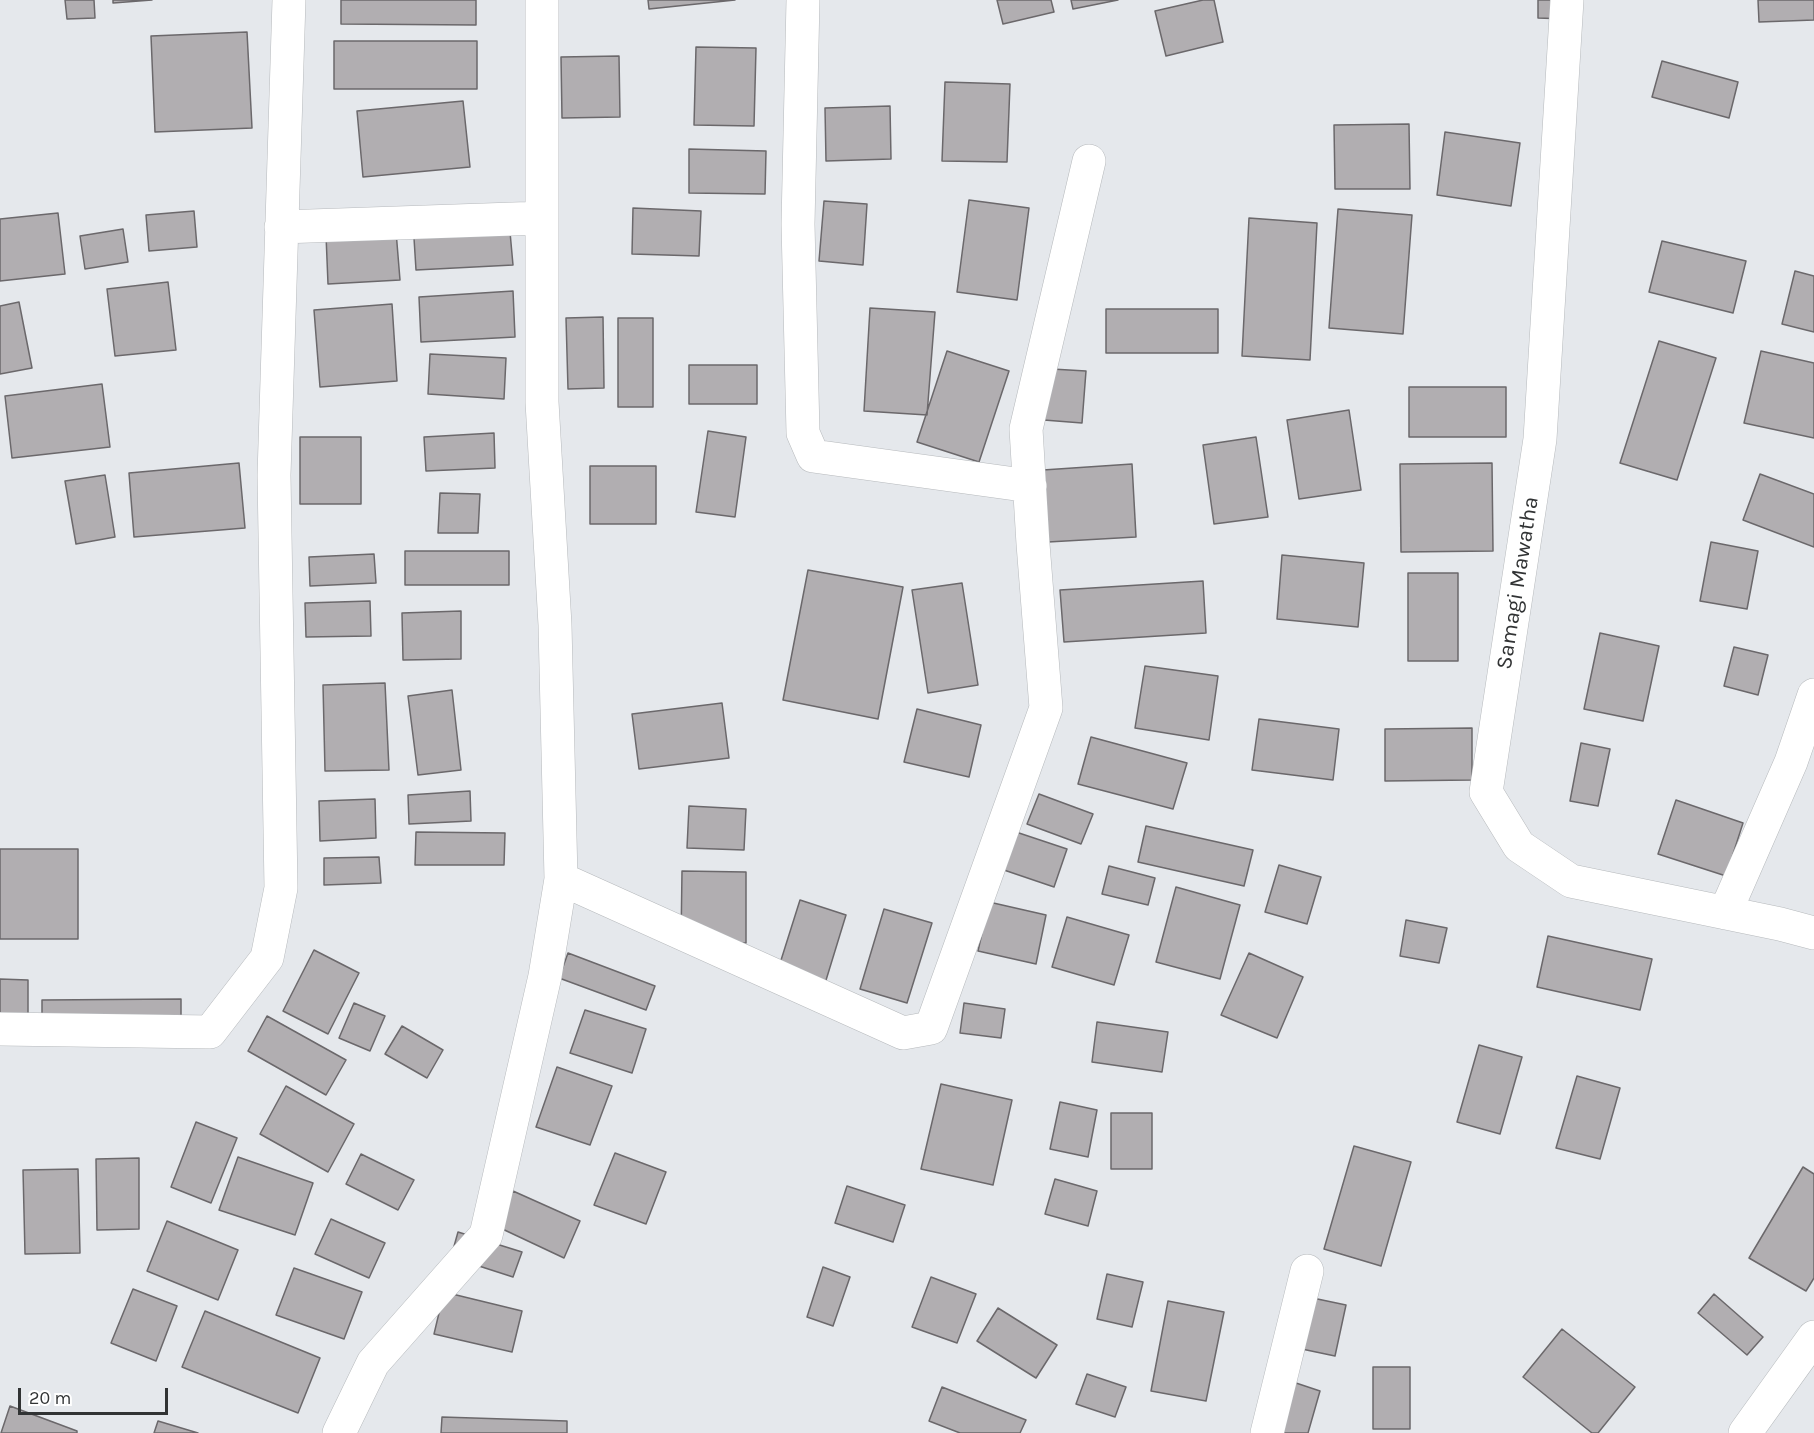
<!DOCTYPE html>
<style>
body{margin:0}
#map{position:relative;width:1814px;height:1433px;overflow:hidden;background:#e5e8ec;font-family:Karla,sans-serif}
canvas{display:block}
.scale{position:absolute;left:18px;top:1388px;width:150px;height:27px;box-sizing:border-box;border:3px solid #313334;border-top:0;padding-left:8px;font-size:18px;line-height:21px;white-space:nowrap;color:#313334;-webkit-text-stroke:4px #fff;paint-order:stroke}
</style>
<div id="map">
<canvas width="1814" height="1433"></canvas>
<div class="scale">20 m</div>
</div>
<script>
const ctx = document.querySelector('canvas').getContext('2d');
ctx.lineJoin = 'round';
function paint(path, color) { ctx.fillStyle = color; ctx.fill(path, 'evenodd'); }
function stroke(path, color, width, dash) { ctx.strokeStyle = color; ctx.lineWidth = width; ctx.lineCap = dash ? 'butt' : 'round'; ctx.setLineDash(dash || []); ctx.stroke(path); }
function write(font, color, halo, rows, align = 'center') {
  ctx.font = font + ' Karla,sans-serif'; ctx.lineWidth = 4.5; ctx.setLineDash([]); ctx.textBaseline = 'middle'; ctx.strokeStyle = halo; ctx.fillStyle = color; for (const [text, x, y, turn = 0] of rows) {
    ctx.save(); ctx.translate(x, y); ctx.rotate((+turn || 0) * Math.PI / 180); ctx.textAlign = isNaN(turn) ? turn : align; if (halo) ctx.strokeText(text, 0, 0); ctx.fillText(text, 0, 0); ctx.restore();
  }
}
const building = new Path2D(`
 M65,0H94L95,18L67,19Z
 M113,0H152L113,3Z
 M341,0H476V25L341,24Z
 M648,0H735L649,9Z
 M997,0H1051L1054,12L1003,24Z
 M1071,0H1118L1073,9Z
 M1203,0H1214L1223,42L1166,56L1155,11Z
 M1538,0H1565V19L1538,18Z
 M1758,0H1814V20L1759,22Z
 M247,32L252,128L155,132L151,36Z
 M334,41H477V89H334Z
 M696,47L756,48L754,126L694,125Z
 M619,56L620,117L562,118L561,57Z
 M1662,61L1738,82L1729,118L1652,97Z
 M945,82L1010,84L1007,162L942,161Z
 M463,101L470,167L363,177L357,111Z
 M890,106L891,159L826,161L825,108Z
 M1409,124L1410,189H1335L1334,125Z
 M1445,132L1520,143L1511,206L1437,195Z
 M689,149L766,151L765,194L689,193Z
 M969,200L1029,208L1017,300L957,292Z
 M824,201L867,204L863,265L819,261Z
 M633,208L701,211L699,256L632,254Z
 M1338,209L1412,215L1403,334L1329,328Z
 M194,211L197,247L149,251L146,215Z
 M58,213L65,274L0,281V219Z
 M1249,218L1317,223L1310,360L1242,356Z
 M123,229L128,262L85,269L80,236Z
 M396,231L400,280L328,284L326,235Z
 M510,232L513,265L416,270L414,238Z
 M1662,241L1746,261L1733,313L1649,292Z
 M1795,271L1814,276V332L1782,324Z
 M168,282L176,350L115,356L107,289Z
 M513,291L515,337L421,342L419,297Z
 M19,302L32,368L0,374V306Z
 M392,304L397,381L320,387L314,310Z
 M870,308L935,312L927,415L864,411Z
 M1106,309H1218V353H1106Z
 M603,317L604,388L568,389L566,318Z
 M618,318H653V407H618Z
 M1659,341L1716,358L1677,480L1620,463Z
 M947,351L1009,371L979,462L917,442Z
 M1761,351L1814,363V438L1744,423Z
 M430,354L506,358L504,399L428,394Z
 M689,365H757V404H689Z
 M1035,368L1086,371L1082,423L1031,419Z
 M102,384L110,447L12,458L5,396Z
 M1409,387H1506V437H1409Z
 M1349,410L1361,490L1299,499L1287,420Z
 M708,431L746,437L735,517L696,512Z
 M494,433L495,468L426,471L424,437Z
 M300,437H361V504H300Z
 M1256,437L1268,517L1214,524L1203,445Z
 M239,463L245,528L134,537L129,473Z
 M1492,463L1493,551L1401,552L1400,464Z
 M1132,464L1136,537L1048,542L1043,470Z
 M590,466H656V524H590Z
 M1760,474L1814,494V547L1743,520Z
 M105,475L115,537L76,544L65,481Z
 M440,493L480,494L478,533H438Z
 M1711,542L1758,551L1747,609L1700,601Z
 M405,551H509V585H405Z
 M374,554L376,583L310,586L309,557Z
 M1282,555L1364,563L1358,627L1277,619Z
 M808,570L903,587L878,719L783,700Z
 M1408,573H1458V661H1408Z
 M1203,581L1206,633L1064,642L1060,590Z
 M962,583L978,685L928,693L912,590Z
 M370,601L371,636L306,637L305,603Z
 M461,611V659L403,660L402,613Z
 M1600,633L1659,646L1643,721L1584,709Z
 M1734,647L1768,655L1758,695L1724,686Z
 M1145,666L1218,676L1209,740L1135,728Z
 M385,683L389,770L325,771L323,685Z
 M452,690L461,770L418,775L408,696Z
 M722,703L729,758L639,769L632,714Z
 M917,709L981,725L969,777L904,762Z
 M1259,719L1339,729L1333,780L1252,770Z
 M1472,728V780L1385,781V729Z
 M1091,737L1187,763L1173,809L1078,784Z
 M1581,743L1610,749L1598,806L1570,801Z
 M470,791L471,821L409,824L408,795Z
 M1039,794L1093,814L1081,844L1027,824Z
 M375,799L376,838L320,841L319,801Z
 M1676,800L1743,823L1726,876L1658,854Z
 M689,806L746,809L744,850L687,848Z
 M1146,826L1253,850L1244,886L1138,862Z
 M1010,830L1067,849L1054,887L998,868Z
 M416,832L505,833L504,865H415Z
 M0,849H78V939H0Z
 M379,857L381,883L324,885V858Z
 M1279,865L1321,877L1307,924L1265,912Z
 M1109,866L1155,878L1148,905L1102,894Z
 M682,871L746,872V943L681,942Z
 M1176,887L1240,905L1220,979L1156,962Z
 M800,900L846,915L823,990L776,976Z
 M989,902L1046,915L1036,964L978,951Z
 M884,909L932,923L907,1003L860,989Z
 M1067,917L1129,935L1114,985L1052,967Z
 M1406,920L1447,928L1439,963L1400,956Z
 M1548,936L1652,959L1640,1010L1537,987Z
 M314,950L359,973L328,1034L283,1011Z
 M568,953L655,986L646,1010L559,978Z
 M1249,953L1303,977L1277,1038L1221,1015Z
 M0,979L28,980V1038H0Z
 M181,999V1042L42,1043V1000Z
 M354,1003L385,1016L370,1051L339,1038Z
 M964,1003L1005,1009L1001,1038L960,1033Z
 M585,1010L646,1029L632,1073L570,1053Z
 M267,1016L346,1060L326,1095L248,1051Z
 M1097,1022L1168,1032L1162,1072L1092,1062Z
 M402,1026L443,1050L427,1078L385,1054Z
 M1479,1045L1522,1057L1500,1134L1457,1122Z
 M557,1067L612,1086L590,1145L536,1127Z
 M1577,1076L1620,1088L1600,1159L1556,1148Z
 M941,1084L1012,1100L993,1185L921,1169Z
 M286,1086L354,1124L328,1172L260,1134Z
 M1060,1102L1097,1110L1088,1157L1050,1149Z
 M1111,1113H1152V1169H1111Z
 M196,1122L237,1138L211,1203L171,1187Z
 M1354,1146L1411,1162L1381,1266L1324,1249Z
 M615,1153L666,1172L646,1224L594,1205Z
 M361,1154L414,1180L398,1210L346,1184Z
 M238,1157L313,1183L295,1235L219,1210Z
 M139,1158V1229L97,1230L96,1159Z
 M1803,1167L1814,1174V1278L1806,1291L1749,1258Z
 M78,1169L80,1253L25,1254L23,1170Z
 M1055,1179L1097,1191L1088,1226L1045,1214Z
 M847,1186L905,1205L893,1242L835,1223Z
 M513,1191L580,1221L564,1258L496,1226Z
 M331,1219L385,1243L369,1278L315,1254Z
 M167,1221L238,1250L218,1300L147,1271Z
 M458,1232L522,1252L513,1277L451,1257Z
 M823,1267L850,1277L833,1326L807,1317Z
 M294,1268L362,1292L344,1339L276,1315Z
 M1107,1274L1143,1282L1132,1327L1097,1319Z
 M931,1277L976,1294L957,1343L912,1327Z
 M133,1289L177,1306L156,1361L111,1343Z
 M444,1292L522,1311L512,1352L434,1334Z
 M1714,1294L1763,1337L1747,1355L1698,1313Z
 M1308,1297L1346,1305L1335,1356L1297,1348Z
 M1168,1301L1224,1312L1206,1401L1151,1391Z
 M998,1308L1057,1345L1036,1378L977,1341Z
 M205,1311L320,1358L298,1413L182,1367Z
 M1562,1329L1635,1387L1598,1433H1592L1523,1377Z
 M1373,1367H1410V1429H1373Z
 M1087,1374L1126,1387L1115,1417L1076,1404Z
 M1281,1378L1320,1391L1308,1433H1283Z
 M942,1387L1026,1420L1020,1433H960L929,1421Z
 M10,1406L77,1431V1433H1Z
 M442,1417L567,1421V1433H441Z
 M158,1421L198,1433H154Z`);
paint(building, '#b1aeb1');
stroke(building, '#6b686b', 1.5);
const street = new Path2D(`
 M803,0L798,224L803,433L813,456L1030,486
 M1567,0L1540,439L1486,792L1519,846L1571,881L1780,924L1814,933
 M281,227L542,218
 M561,879L903,1033L931,1028L1046,708L1033,544L1026,429L1089,161
 M1725,913L1791,762L1814,695
 M0,1029L210,1032L267,958L281,888L274,475L289,0
 M339,1433L373,1363L486,1235L545,976L561,879L555,625L542,402V0
 M1267,1433L1307,1271
 M1745,1433L1814,1337`);
stroke(street, '#b6b9bc', 34);
stroke(street, '#fff', 33);
write('22px', '#313334', '#fff', [
 ["Samagi Mawatha",1518,583,-81]
]);
</script>
